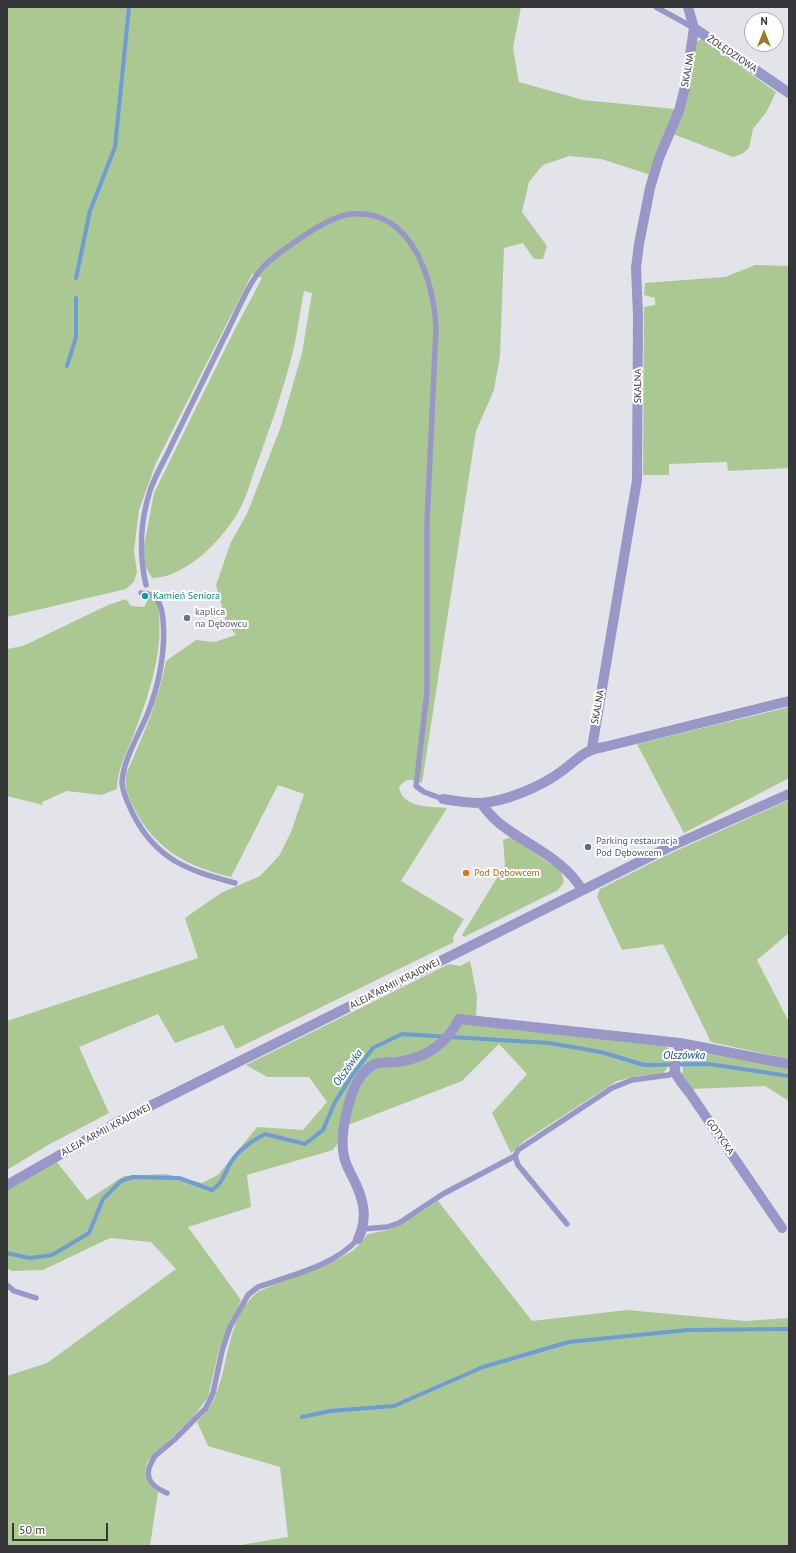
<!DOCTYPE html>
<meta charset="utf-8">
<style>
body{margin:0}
#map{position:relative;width:796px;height:1553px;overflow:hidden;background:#e3e4e9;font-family:"PT Sans",sans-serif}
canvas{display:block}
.frame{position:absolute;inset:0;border:8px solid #353637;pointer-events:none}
.north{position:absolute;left:744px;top:12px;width:40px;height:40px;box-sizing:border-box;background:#fff;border:1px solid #aeafaf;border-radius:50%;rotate:0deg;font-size:11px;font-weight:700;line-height:16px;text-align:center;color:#353637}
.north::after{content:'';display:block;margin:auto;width:14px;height:18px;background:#987b23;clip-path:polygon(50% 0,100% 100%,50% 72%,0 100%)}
.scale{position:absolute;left:12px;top:1523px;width:96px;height:18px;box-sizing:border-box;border:2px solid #353637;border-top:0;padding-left:5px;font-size:12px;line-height:14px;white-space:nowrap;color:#353637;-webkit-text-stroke:3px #fff;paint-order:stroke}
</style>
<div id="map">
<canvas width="796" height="1553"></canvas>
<div class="frame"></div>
<div class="north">N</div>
<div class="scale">50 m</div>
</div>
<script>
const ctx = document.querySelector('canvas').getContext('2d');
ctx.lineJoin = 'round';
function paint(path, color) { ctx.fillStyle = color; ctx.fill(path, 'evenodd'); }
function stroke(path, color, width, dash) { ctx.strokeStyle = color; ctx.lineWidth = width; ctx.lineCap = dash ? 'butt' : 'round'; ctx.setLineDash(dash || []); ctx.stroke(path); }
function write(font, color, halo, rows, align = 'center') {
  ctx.font = font + ' "PT Sans",sans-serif'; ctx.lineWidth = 4; ctx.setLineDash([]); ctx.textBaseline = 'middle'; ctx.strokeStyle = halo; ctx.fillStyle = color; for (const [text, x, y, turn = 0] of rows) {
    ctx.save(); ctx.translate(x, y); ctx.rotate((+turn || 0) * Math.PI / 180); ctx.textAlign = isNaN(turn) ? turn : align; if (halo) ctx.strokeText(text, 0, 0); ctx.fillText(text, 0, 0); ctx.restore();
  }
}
paint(new Path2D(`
 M7,7H521L513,48L519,82L583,100L675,109L651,175L601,159L569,156L543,165L529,182L522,212L547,246L543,259H534L523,243L504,248L500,356L494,390L476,431L422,783C411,779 407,777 399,787C403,809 430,806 447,808L401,881L464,919L453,937L454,942L236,1049L223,1025L175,1043L158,1014L79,1047L109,1113L48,1145L7,1170V1021L198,958L185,918L221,893L260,876L279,856L291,832L304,794L278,785L231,877C187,867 153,848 133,806C128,795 124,787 126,774C143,736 158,702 166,661L196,640L214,642L236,635L226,622L216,585L231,542L247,514L281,426L302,353L312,293L304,291C300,311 298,331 293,351C284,388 271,425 258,461C252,476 248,493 241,507C226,536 187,578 152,578L145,566L144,546L154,493L233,333L262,278L252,274L156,463L139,510L134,551L137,572L134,582L126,589L7,617Z
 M702,39L776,92L767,111L753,129L749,148L742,154L733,157L673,134L696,42Z
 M755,265L789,266V468L728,471L727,462L669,464V475H643L644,307L655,305V298L644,295L645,283L725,277Z
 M149,598L157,600C166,646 150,692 134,734C127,752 117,770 117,789L101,795L67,791L42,802L43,805L7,796V649L23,646L108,605L126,599L131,606L144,607Z
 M789,707V778L684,833L637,744Z
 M789,800V933L757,960L789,1022V1059L711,1042L663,944L622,950L597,897L600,889L669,854Z
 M511,837L561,871L564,882L558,890L464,937L462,935L505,865L503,840Z
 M470,961L477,996L476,1018L457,1016L451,1029L426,1051L363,1069L340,1140L333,1150L247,1175L251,1207L188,1227L241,1300L219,1350L208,1397L194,1416L148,1461C142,1474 146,1484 158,1492L150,1546H7V1376L47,1363L176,1269L151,1242L110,1238L43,1270L11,1271L7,1268V1190L56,1161L87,1200L124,1176L165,1174L202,1183L218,1175L257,1127L303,1130L327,1102L309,1077H267L246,1065L449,964L460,966Z
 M461,1023L661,1045L667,1047L672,1053H670C672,1062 667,1070 662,1074L637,1076L617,1081L524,1141L511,1153L492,1113L527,1074L499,1044L462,1081L348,1125C352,1112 353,1095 360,1083C377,1049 441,1075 461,1023Z
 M692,1051L789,1068V1101L765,1086L692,1089L681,1074L683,1072L682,1061L689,1054L687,1052Z
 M438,1201L532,1321L627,1310L745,1321L789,1318V1546H235L288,1537L280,1467L208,1446L197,1422C205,1414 212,1405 216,1394C230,1360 227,1315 259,1291L338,1259L354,1250L368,1234L388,1230L400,1225Z`), '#abc893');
stroke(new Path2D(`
 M76,278L90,211L115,147L129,7
 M67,366L76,337V298
 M7,1253L29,1258L52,1255L89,1233L103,1199L121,1181L133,1177L179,1178L212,1190C223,1183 225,1172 231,1162C239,1149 252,1141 265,1134L305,1144L323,1130L335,1102L353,1074L373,1048L402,1034L549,1043L601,1052L644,1065L709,1064L789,1076
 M302,1417L330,1411L394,1406L483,1367L569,1342L687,1330L789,1329`), '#6f9bd6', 4);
stroke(new Path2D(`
 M656,7L694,28
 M146,585C139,554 140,522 150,491C155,475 165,460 172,444C190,407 208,371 226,334C237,313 247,285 263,267C275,255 288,247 302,237C316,228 334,216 351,214C412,208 434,281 436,328L427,522V692L416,786L424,792L443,799
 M141,593C159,594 161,604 163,619C166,650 159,686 147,715C139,734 122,763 122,783C123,794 129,805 133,814C157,861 188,870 235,883
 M567,1224L518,1165L515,1156L518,1150L612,1088L632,1080L669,1075L674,1071
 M363,1229L387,1227L399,1223L443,1194L515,1156
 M7,1285L14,1291L36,1298
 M167,1493C147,1485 143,1474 155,1456L174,1440L206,1408L213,1393L222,1351L230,1327L248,1295L258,1287C291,1275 334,1266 358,1239`), '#9897c8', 5.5);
stroke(new Path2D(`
 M688,7L694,28L789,93
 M592,748L637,480L638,316L636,268L639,244L650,188L659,158L679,111L685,87L694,28
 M443,799C455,801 467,803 480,803C505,802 542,786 562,771C577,760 585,749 604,747L789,701
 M481,803C486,810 492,817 499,823C526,845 565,859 582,890
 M680,1043C673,1072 670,1069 689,1092L782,1228
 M7,1185L114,1124L667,848L789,794
 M358,1239C369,1217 363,1197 352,1176C349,1170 345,1163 344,1156C339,1137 348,1100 357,1082C360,1076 367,1068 373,1065C380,1061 389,1063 397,1062C424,1059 447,1044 459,1019L680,1043L789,1064`), '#9897c8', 10);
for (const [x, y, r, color] of [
 [145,596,4,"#0f9aa8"],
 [187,618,4,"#6b7280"],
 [588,847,4,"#5c6f8a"],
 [466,873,4,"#e8710a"]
]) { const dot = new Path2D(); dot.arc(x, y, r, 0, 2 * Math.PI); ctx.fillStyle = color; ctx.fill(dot); stroke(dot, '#fff', 1.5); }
write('10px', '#353637', '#fff', [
 ["ŻOŁĘDZIOWA",732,54,34],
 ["SKALNA",688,70,-80],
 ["SKALNA",638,386,-90],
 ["SKALNA",598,707,-80],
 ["ALEJA ARMII KRAJOWEJ",395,984,-27],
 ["ALEJA ARMII KRAJOWEJ",106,1130,-28],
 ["GOTYCKA",720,1137,55]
]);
write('10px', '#0d838f', '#fff', [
 ["Kamień Seniora",153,596]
], 'left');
write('10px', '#5b616d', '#fff', [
 ["kaplica",195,612],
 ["na Dębowcu",195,624]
], 'left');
write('10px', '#4e5e75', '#fff', [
 ["Parking restauracja",596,841],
 ["Pod Dębowcem",596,853]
], 'left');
write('10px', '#c56008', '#fff', [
 ["Pod Dębowcem",474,873]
], 'left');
write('italic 11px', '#0e498f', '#fff', [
 ["Olszówka",684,1056],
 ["Olszówka",348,1068,-54]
]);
</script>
